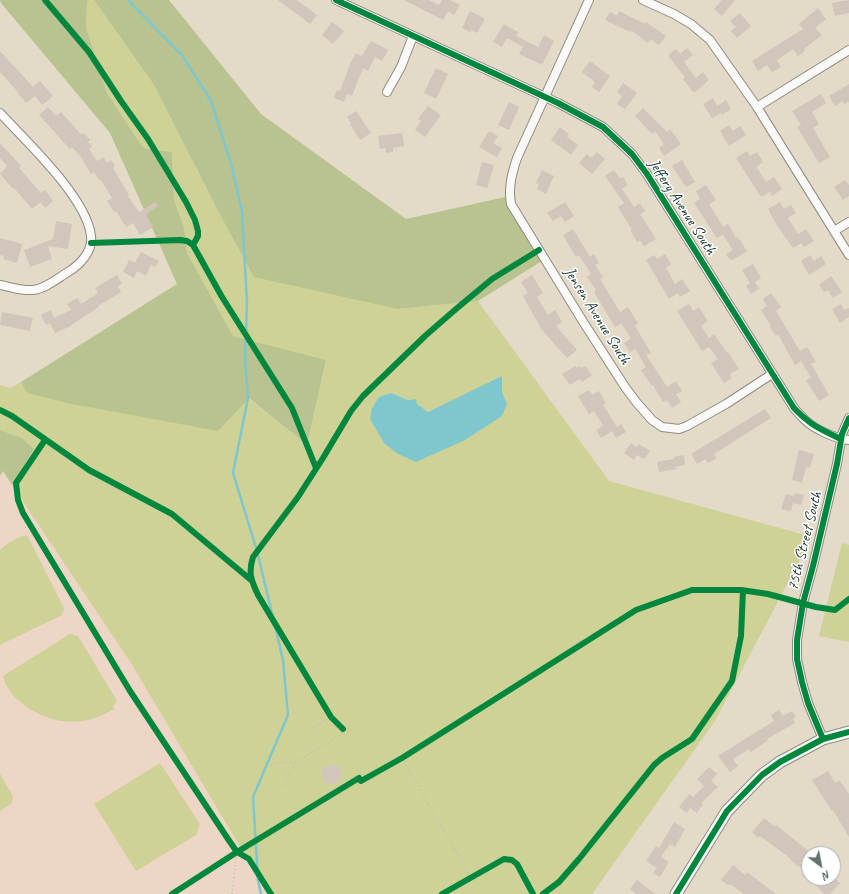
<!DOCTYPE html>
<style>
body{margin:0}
#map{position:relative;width:849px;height:894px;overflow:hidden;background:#e3dac8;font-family:Caveat,sans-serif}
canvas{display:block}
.north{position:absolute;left:801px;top:846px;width:40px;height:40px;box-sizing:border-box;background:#fff;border:1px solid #a5b1ae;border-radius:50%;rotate:148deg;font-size:11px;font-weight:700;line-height:16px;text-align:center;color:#1f3d34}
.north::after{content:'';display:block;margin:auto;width:14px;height:18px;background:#647468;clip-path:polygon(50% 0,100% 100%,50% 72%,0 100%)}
</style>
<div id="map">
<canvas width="849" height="894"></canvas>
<div class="north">N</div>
</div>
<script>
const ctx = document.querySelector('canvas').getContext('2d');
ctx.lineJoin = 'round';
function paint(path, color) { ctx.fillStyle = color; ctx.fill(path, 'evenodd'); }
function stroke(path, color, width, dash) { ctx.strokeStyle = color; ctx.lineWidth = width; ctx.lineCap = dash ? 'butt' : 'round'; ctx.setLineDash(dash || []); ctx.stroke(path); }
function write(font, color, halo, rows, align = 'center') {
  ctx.font = font + ' Caveat,sans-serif'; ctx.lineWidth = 3; ctx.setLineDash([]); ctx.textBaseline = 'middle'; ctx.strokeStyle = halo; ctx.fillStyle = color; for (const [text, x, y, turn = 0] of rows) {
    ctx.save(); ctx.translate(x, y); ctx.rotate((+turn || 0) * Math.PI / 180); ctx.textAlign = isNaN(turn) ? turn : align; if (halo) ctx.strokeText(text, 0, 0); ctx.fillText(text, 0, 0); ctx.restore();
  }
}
paint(new Path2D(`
 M2,470L131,663L268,894H0V476Z`), '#edd6c5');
paint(new Path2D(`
 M88,0H94L154,85L216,207L398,309L478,301L609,481L805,535L806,548L715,721L592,894H268L131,663L12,485L34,449L22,438L0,430V385L11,388L21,382L27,393L248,398L307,445L326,360L233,336L187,253L184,227L174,200L172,152L143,148L107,93L86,27L87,4ZM502,377V392L507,404L384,443L372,408L379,397L391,393L408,400L415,399L416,404L428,412Z
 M27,535L64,608L62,615L0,645V550C8,542 16,538 27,535Z
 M842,543L849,545V642L819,636Z
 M70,634L78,636L117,701L113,706L114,709C84,727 53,726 24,705C14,698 6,688 3,676Z
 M160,763L200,824L196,835L136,871L94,804Z
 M0,774L13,796L12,803L0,811Z`), '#ced296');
paint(new Path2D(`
 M0,0H88L87,4L86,27L107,93L143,148L172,152L174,200L184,227L187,253L233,336L326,360L307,445L249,398L218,431L67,403L27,393L21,382L177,284L110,133L1,3Z
 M94,0H169L261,114L406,219L510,196L545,259L478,301L398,309L254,277L216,207L154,85Z
 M0,430L22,438L34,449L12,485L3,471L0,476Z`), '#b8c38f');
paint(new Path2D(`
 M502,376V392L507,404L502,416L465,440L416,462L398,454L384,443L370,419L372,408L379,397L391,393L408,400L416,399L417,404L428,412Z`), '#7fc6cd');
stroke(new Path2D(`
 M128,0L182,55L211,101L232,167L242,212L247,303L245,361L248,398L233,473L257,551L271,609L283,660L288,715L253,797L258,880L261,894`), '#7fc6cd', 2.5);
paint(new Path2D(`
 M278,0H297L317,15L310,24Z
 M404,0H429L439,5L442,0H450L460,5L454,15L448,11L443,20Z
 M722,0H735L722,16L714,9Z
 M849,0V13L835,16L832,3Z
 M818,8L826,19L815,28L822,35L804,49L805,51L798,56L793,49L777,60L781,67L772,72L767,65L758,71L752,61L803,29L799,24Z
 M470,11L485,19L477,33L471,30L470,32L462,28Z
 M619,11L645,24L646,22L666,36L659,45L651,39L648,43L631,30L630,32L605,20L610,12L617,16Z
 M740,13L751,26L737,38L731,31L736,27L730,21Z
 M332,22L344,31L333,44L322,35Z
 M504,24L518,32L516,36L538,47L544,35L554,41L542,65L519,54L523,47L507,38L502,47L493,42Z
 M371,41L388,50L382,61L375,57L368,71L363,68L352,96L347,94L344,102L334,98L337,90L340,91L351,62L356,53L362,56Z
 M687,48L693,55L684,62L696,78L703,72L709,80L694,93L683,79L685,77L669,57V54L676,49L680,54Z
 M0,51L33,87L40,81L53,96L42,105L35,96L26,103L17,92H18L0,72Z
 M590,61L610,76L599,92L592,87L595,82L582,72Z
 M436,68L448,74L436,99L424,93Z
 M623,83L637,93L625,109L617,104L622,96L617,92Z
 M849,84V102L844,104L843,101L835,106L829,96Z
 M821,94L826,103L812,112L819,124L813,128L830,157L819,163L797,127L801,125L792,111Z
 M713,98L717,106L726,100L731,109L722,115L721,113L712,118L703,104Z
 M509,102L519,107L509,130L498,125Z
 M428,106L441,115L425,137L415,130L421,121L418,119Z
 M48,107L56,116L61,112L77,130L82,135L84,133L90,140L88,142L92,146L89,149L97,161L104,157L107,163L111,160L115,166L113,168L129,195L128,196L139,212L155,202L158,206L146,215L153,227L140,235L133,223L126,227L116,211L114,212L107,201L112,198L101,180L100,181L94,172L91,174L81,157L72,147L70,149L39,115Z
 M643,108L667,132L670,129L681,144L664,156L659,148L664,144L655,131L652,134L635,116Z
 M356,111L371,133L360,140L350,124L351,123L347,117Z
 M729,125L733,131L740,126L746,135L729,146L720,131Z
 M560,127L569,134L567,137L578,145L571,155L551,140Z
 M489,131L498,136L493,143L502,148L497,157L479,147Z
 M402,133L404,146L393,148V152L386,153V148L380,149L378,136Z
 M0,143L21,166L19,168L41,193L45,190L53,201L45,208L41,202L32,209L14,188L13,189L0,174L7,166L0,158Z
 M747,151L750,156L757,152L763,162L756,167L766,182L774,177L782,189L772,196L770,192L761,197L736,158Z
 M597,152L605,159L592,174L579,163L587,154L591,158Z
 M682,160L695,182L686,187L672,166Z
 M482,162L494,165L487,188L476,185Z
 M542,170L554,176L546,194L537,189L539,184L536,183Z
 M614,170L620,179L623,177L628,185L622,189L634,207L640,203L645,211L640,214L656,239L644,246L640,240L637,242L631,231L632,230L618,207L624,203L605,176Z
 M845,180L849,185V196L843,200L834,187Z
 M706,185L716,200L709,204L723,227L728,224L736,238L738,237L747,251L733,260H730L726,254L733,250L723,235L717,238L694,203L700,199L696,191Z
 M565,202L574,216L565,222L561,216L553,221L547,213Z
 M780,202L784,209L791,205L796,213L788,218L798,234L806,229L814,241L804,247L801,243L793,248L777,225L768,209Z
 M56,221L72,224L68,249L48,246L52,259L30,267L24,250L53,239Z
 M573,229L590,257L594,254L599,263L595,265L603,277L600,279L620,312L628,307L638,323L635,326L651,353L646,355L667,387L676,381L682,391L676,394L681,402L672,408L667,400L663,402L653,385L652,386L641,370L646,367L635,349L630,352L624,343L631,338L621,323L615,327L594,292L596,290L587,277L591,274L579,255L576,257L563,235Z
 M0,238L22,244L17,263L3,259L4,256L0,255Z
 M141,252L159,261L155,267L151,265L146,276L137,271L134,278L123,272L129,260L135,263Z
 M665,254L671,264L666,268L675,284L682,279L690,291L680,297L678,293L669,299L646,260L654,255L657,259Z
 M810,255L814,261L821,256L825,262V265L809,275L801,261Z
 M753,264L761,278L755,282L759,289L751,294L746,286L750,283L742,270Z
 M117,275L122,284L118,286L121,292L98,306L99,307L71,325V326L55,333L50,323L46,325L41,315L51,310L54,318L71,310L67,304L77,298L81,304L98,293L95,288Z
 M532,275L543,293L537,297L548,315L555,310L562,322L556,326L577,350L567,358L542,330L523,296L528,293L521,282Z
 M831,276L842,292L833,298L828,290L824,292L819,285Z
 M771,293L781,307L776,311L800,351L807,347L816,362L811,364L829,395L819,401L806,380L811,378L801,361L795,365L778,334L776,336L770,327L771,326L761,310L767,306L763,299Z
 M689,304L693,311L699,307L708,321L701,326L709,338L714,334L727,353L728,352L739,369L730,374L732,378L724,383L711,363L718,359L709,347L702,351L677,311Z
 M841,304L844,310L849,308V317L840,323L832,309Z
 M2,312L33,318L30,331L0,325Z
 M575,366L577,368L580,366L581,368L585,366L592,375L582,382L580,379L570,385L562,374Z
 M589,390L592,395L599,391L606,403L603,405L617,427L621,424L626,432L616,438L612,431L601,438L596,430L603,426L594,411L589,414L578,396Z
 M765,409L771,418L714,454L717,458L708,463L705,459L697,464L691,454Z
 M631,443L637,447L639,444L650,451L644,459L637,455L634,460L624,453Z
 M799,450L814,454L810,468L806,467L802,483L792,480Z
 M684,455L685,465L675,467L676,469L659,472L657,462L674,459V457Z
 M795,493L804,495L801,505L793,503L791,511L781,509L786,494L794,496Z
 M779,710L783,716L792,711L796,717L793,718L795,723L767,739L768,740L751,752L749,749L733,759L738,766L730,772L718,756L774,721L771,715Z
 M331,764L341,768V779L331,785L322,780V769Z
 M709,767L717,774L711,781L718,787L701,803L703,804L697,813L690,808L687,813L679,807L689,794L693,797L704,786L697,779Z
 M828,771L835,783L839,780L849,794V837L833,810L832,811L812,780Z
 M764,818L775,827L776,825L811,853L809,854V878L799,866L798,867L786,855L760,836L758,838L752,832Z
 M674,822L685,829L675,847L670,844L661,857L669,862L660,877L653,873L657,868L646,861L656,846L659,848Z
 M733,865L745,875L747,872L776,894H744L730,884L728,885L721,880Z
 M809,878H834L840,883L830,894H824Z
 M637,880L655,894H636L630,889Z`), '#d2c5bb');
const street = new Path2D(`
 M336,0L558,103L603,127L632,154L647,174L794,408C797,412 801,416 805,420C814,429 836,439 849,440
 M589,0L517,158C512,173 508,188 511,204L582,320L625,387L637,403L652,420L662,427L679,429L687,426L726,404L772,374
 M643,0L674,14L691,24L710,40L757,107L849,255
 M387,92L401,67L413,36
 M757,107L849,50
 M0,113C26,141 87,198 91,236C93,251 80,265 68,272C58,278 45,289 33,290C22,291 11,287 0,285
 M834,231L849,222
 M823,739L808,703L802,682L797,659V640L803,603L813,566L837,464L842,434L849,418`);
const secondary = new Path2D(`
 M676,894L727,811L762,775L780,762L823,739L849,732`);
stroke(street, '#8c8d82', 10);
stroke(secondary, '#8c8d82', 13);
stroke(new Path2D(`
 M313,728L331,717
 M402,758L471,877L476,882
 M271,765L276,763L296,762
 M283,785L297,762L342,734L343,729
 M232,894L237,852`), '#bcbdb9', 1.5, [1, 3]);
stroke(street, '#fbf9f7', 8);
stroke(secondary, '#fbf9f7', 11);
stroke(new Path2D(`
 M45,0L89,52L121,101L148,139L186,202L195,220L198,231V236L193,245
 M336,0L558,103L603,127L632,154L647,174L794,408C810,425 820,429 841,439
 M91,243L180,240L187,241L193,245L222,297L292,408L316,468
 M0,410L12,416L89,470L172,514L251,580
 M45,440L16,483L18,500L23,513L130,691L228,839L237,852L249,859L271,894
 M343,729L331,717L258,595C251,580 248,573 253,557L298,497L323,458L351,411L363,396L425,336L456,309L492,279L539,250
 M823,739L808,703L802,682L797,659V640L803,603L813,566L837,464L842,434L849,418
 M172,894L237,852L359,778L361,781L402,758L636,610L692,590H741L768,594L816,607L835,610L849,599
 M442,894L504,859L512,860L517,864L533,894
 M543,894L559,882L579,859L654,765L662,758L692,739L732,681L741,636L743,591
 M676,894L727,811L762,775L780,762L823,739L849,732`), '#00873e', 6);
write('16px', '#1f3d34', '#fff', [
 ["Jeffery Avenue South",682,207,57],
 ["Jensen Avenue South",597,316,58],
 ["75th Street South",805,541,-76]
]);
</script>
